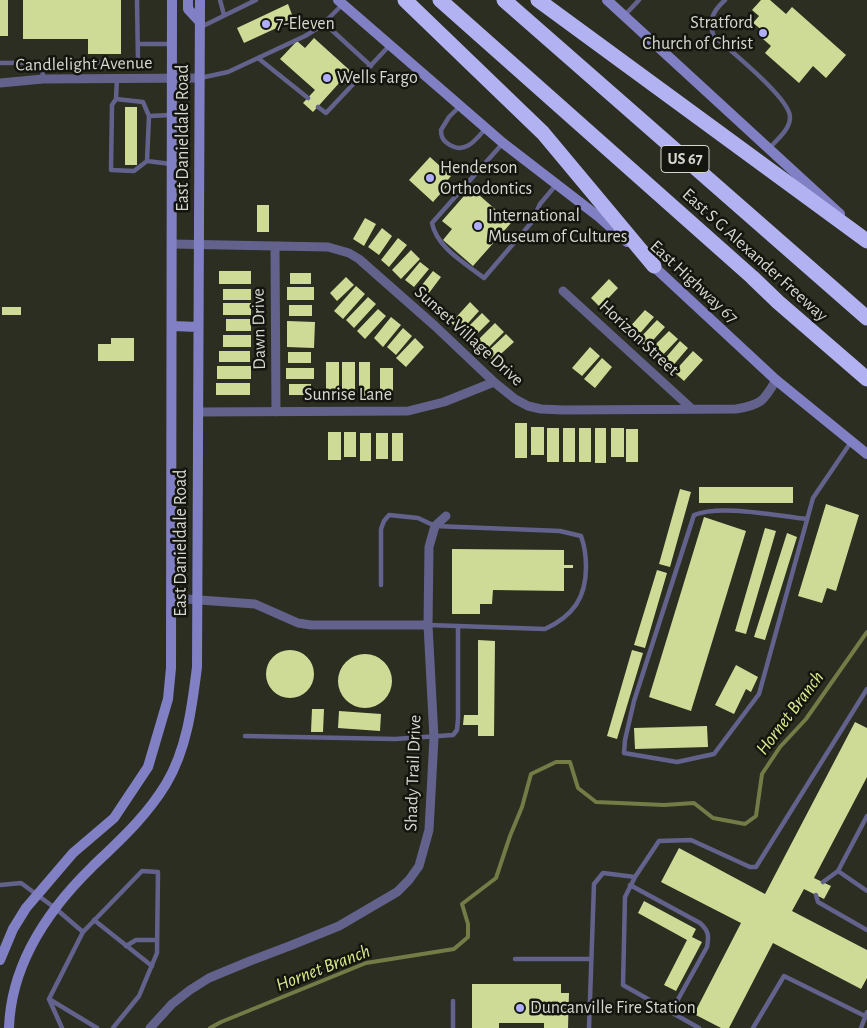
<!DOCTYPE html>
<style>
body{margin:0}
canvas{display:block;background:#2b2e20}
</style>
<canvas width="867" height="1028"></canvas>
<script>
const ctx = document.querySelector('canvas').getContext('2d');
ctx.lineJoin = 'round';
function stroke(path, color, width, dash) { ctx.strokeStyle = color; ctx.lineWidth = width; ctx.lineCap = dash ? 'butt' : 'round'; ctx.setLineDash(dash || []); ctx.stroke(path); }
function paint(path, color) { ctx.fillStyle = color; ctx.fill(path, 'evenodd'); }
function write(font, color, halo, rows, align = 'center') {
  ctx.font = font + ' "Alegreya Sans",sans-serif'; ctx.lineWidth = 5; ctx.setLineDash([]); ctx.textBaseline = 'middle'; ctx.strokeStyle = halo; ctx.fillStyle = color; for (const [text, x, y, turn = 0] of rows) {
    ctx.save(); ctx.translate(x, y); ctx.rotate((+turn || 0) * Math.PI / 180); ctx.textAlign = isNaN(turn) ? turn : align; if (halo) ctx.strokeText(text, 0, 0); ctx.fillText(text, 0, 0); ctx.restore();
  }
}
stroke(new Path2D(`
 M210,1028L221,1022L366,963L454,949L468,937V924L462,904L496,878L510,836L522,807L531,774L556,762H570L578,788L596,802L664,805L694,803L713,818L745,824L756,816L762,774L780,747L806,719L867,632`), '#747b46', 4);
paint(new Path2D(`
 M0,0H8V36H0Z
 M23,0H121V54H88V39H23Z
 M761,0H770L786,14L792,7L846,55L826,78L813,66L799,83L765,53L771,46L763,39L767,34L753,23L759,16L752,10Z
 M288,4L294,20L244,43L237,28Z
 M314,38L355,75L346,85L341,81L313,112L303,103L315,90L280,59L297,41L305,48Z
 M125,107H137V165H125Z
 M430,157L451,176L447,181L450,183L433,202L409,180Z
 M471,188L511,223L473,266L443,240L452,229L442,221Z
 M257,205H269V232H257Z
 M365,218L376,224L364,246L353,239Z
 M382,228L392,236L379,255L368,247Z
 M398,238L407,245L389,267L381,260Z
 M411,250L420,259L401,279L392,270Z
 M420,262L429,269L414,287L405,280Z
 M219,271H251V284H219Z
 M433,271L441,277L426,297L418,290Z
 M290,273H311V284H290Z
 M346,277L354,285L337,301L330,293Z
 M609,279L618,288L600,307L591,298Z
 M356,286L365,294L343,319L334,311Z
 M287,287H314V300H287Z
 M223,289H251V300H223Z
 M368,297L376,304L354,328L346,320Z
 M470,302L479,311L461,331L451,323Z
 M223,303H251V315H223Z
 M289,305H312V316H289Z
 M2,307H21V315H2Z
 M378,309L386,316L365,339L357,331Z
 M645,310L654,317L636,338L627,330Z
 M482,313L490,321L471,340L463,332Z
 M391,317L401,325L383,347L374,338Z
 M226,319H251V331H226Z
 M657,320L665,327L646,348L638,340Z
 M287,321L315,322L314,348L287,347Z
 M495,323L504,332L484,352L475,343Z
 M403,328L412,336L396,355L387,347Z
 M669,331L678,339L659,359L650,350Z
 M506,334L514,342L493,361L486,353Z
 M223,335H251V347H223Z
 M111,338H134V361H98V344H111Z
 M415,338L424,347L406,367L396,358Z
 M680,341L688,348L670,369L662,362Z
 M590,347L600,356L582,376L572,368Z
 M219,351H250V362H219Z
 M693,351L703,360L684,381L674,372Z
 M288,352H311V363H288Z
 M602,358L612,367L595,388L584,379Z
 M326,362H339V396H326Z
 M342,362H355V396H342Z
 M359,362H370V396H359Z
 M217,366H251V379H217Z
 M286,368H314V379H286Z
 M380,368H393V396H380Z
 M216,383H250V395H216Z
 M289,384H311V395H289Z
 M515,423H527V458H515Z
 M531,427H544V455H531Z
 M547,428H559V462H547Z
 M563,428H575V462H563Z
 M579,428H591V462H579Z
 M595,428H606V463H595Z
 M611,428H624V457H611Z
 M626,429H638V462H626Z
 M328,432H341V460H328Z
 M344,432H356V457H344Z
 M360,433H371V461H360Z
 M376,433H388V459H376Z
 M392,433H403V461H392Z
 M699,487H793V503H699Z
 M680,489L691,492L670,567L659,564Z
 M826,504L859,515L836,591L827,588L822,603L798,596Z
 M704,517L746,531L691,711L649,697Z
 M765,528L776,531L746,634L735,631Z
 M787,533L797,537L765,640L754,637Z
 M452,549L564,550V565H573V568H564V591L493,590L492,604H480V614H452Z
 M657,570L667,573L645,648L634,645Z
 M478,640L495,641L494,736H478V725H463L464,715H478Z
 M632,650L643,653L617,739L607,736Z
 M266 674a24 24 0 1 1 48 0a24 24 0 1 1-48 0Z
 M338 681a27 27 0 1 1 54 0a27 27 0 1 1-54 0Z
 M736,665L758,677L751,692L746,689L734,714L715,705Z
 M312,709H324L323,732H311Z
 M339,711L381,714L380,731L338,728Z
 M855,722L867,728V777L814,878L831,886L824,899L804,889L792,911L867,950V978L861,989L773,943L729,1028H721L694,1014L741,923L661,882L679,848L765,894Z
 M707,726L708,747L635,749L634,728Z
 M644,901L696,929L692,937L702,942L676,991L664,985L687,940L638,913Z
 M472,984H561V993H569L568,1028H544V1023H499V1028H472Z`), '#cedb97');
stroke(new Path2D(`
 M220,0L224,15
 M725,0C713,11 709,19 713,35C728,49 790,98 790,117C790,130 777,139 769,149
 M625,15L639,0
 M324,23L371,66
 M201,27L256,0
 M138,44H171
 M258,58L308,98
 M0,63L138,62L137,0
 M42,63L43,79
 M200,78L228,72L305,36L321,26L343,4
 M116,99L117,78
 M460,106L449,117L441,130C441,136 442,140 447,143C464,156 475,141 486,128
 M318,107L326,113L390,45
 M503,143L432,223C437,248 465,263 484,278L531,223L540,204L556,185
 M147,161L134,171L111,170L112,105L116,99L143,102L149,116
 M171,164L147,161L149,116L172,115
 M807,519C777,516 721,504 694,515L634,701L625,740L624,753L677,762L714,754L759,694L813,498L851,442
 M381,585V529L384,521L389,515L418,518L435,526L560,531L581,536C585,547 586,555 586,567C586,598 573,616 545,629L428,625
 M245,736L395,739L453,735L457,730L458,719V626
 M867,816L838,871L867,891
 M635,877L625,897L623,985L699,1028
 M823,882L838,871
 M0,885L21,883L55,908L83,932
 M630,885L700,923C709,931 709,936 707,947L671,1012
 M816,895L818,902L867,930
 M94,920L152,966
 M126,946L136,940H157
 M515,959H591
 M49,999L97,1028
 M453,1001V1028
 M62,1028L49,999L83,932L142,871L158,872L157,953L139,996L113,1028
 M589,1028L594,884L603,873L635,877L659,841L691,840L750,867H756L867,689
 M753,1028L784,976L865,1016
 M861,1028L867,1012`), '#63628d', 4.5);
stroke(new Path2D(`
 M0,83L43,79L199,78
 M172,244L328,247L349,253L359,259L435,326L494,382L515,399L528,406L541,409L564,410L736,409C761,405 764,401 776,380
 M275,246L276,412
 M563,291L692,409
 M198,412L408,411L444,402L494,382
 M172,598L255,604L298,623L311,625H428
 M150,1028L172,1004L190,990L209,978L250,961L292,945L339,926L397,892L409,880L419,866L429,830L434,738L428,625L429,547L435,526L446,516`), '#63628d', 9);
stroke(new Path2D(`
 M188,0V9L200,22
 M338,0L503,143L599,217L627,242
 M607,0L840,214
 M650,263L776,380L867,454
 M172,326L198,327
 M0,960L13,929L26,908L73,853L114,818L148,767L168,699L171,668L172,0
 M9,1028C11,964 48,910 92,867C119,841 146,817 166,784C187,749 192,707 197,667L200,0`), '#8280c4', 10);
stroke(new Path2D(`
 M405,0L543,133L654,266
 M440,0L752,277L778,302L867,379
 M504,0L867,318
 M538,0L867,241`), '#b2b2f2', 15);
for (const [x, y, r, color] of [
 [266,24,5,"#afaefa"],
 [763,33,5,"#afaefa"],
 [327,78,5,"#afaefa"],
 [430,178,5,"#afaefa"],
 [478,226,5,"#afaefa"],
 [520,1008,5,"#afaefa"]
]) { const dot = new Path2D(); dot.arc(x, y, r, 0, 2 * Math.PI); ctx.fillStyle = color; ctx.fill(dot); stroke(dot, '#14150f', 2); }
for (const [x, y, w] of [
 [685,159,48]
]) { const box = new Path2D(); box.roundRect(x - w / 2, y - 13.5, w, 27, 4); ctx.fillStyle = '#14150f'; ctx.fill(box); stroke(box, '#d6d8cf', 1); }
write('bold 16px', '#d6d8cf', null, [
 ["US 67",685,159]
]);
write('18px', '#d6d8cf', '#14150f', [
 ["Stratford",753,23,"right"],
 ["Church of Christ",753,44,"right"],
 ["7-Eleven",276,24],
 ["Wells Fargo",337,78],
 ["Henderson",440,168],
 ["Orthodontics",440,189],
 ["International",488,216],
 ["Museum of Cultures",488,237],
 ["Duncanville Fire Station",530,1008]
], 'left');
write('18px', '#d6d8cf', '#14150f', [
 ["Candlelight Avenue",84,64,-1],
 ["East Danieldale Road",183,138,-90],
 ["East S G Alexander Freeway",755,255,42],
 ["East Highway 67",694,282,43],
 ["Dawn Drive",259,329,-91],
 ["Sunset Village Drive",469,336,42],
 ["Horizon Street",639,338,43],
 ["Sunrise Lane",348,395],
 ["East Danieldale Road",181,543,-90],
 ["Shady Trail Drive",413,773,-88]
]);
write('italic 19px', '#daeb8c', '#14150f', [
 ["Hornet Branch",790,713,-53],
 ["Hornet Branch",323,968,-21]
]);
</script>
